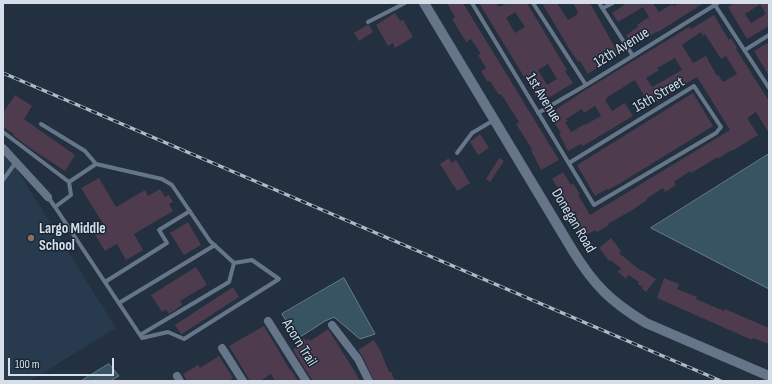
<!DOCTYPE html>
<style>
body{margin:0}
#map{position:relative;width:772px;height:384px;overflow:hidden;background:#22303f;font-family:"Sofia Sans Condensed",sans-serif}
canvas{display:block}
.frame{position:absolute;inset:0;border:4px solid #d6dfe9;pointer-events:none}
.scale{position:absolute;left:8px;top:358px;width:106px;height:18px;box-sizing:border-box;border:2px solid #d6dfe9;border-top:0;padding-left:5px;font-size:12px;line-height:14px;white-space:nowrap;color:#d6dfe9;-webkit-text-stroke:3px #182635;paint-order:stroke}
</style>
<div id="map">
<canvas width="772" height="384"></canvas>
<div class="frame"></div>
<div class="scale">100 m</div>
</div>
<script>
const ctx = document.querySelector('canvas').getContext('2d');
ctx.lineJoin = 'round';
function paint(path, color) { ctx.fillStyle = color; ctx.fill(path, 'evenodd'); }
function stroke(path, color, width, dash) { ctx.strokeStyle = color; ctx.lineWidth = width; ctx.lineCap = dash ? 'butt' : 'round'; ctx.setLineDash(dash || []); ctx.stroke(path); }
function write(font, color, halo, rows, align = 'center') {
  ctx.font = font + ' "Sofia Sans Condensed",sans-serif'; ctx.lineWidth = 3; ctx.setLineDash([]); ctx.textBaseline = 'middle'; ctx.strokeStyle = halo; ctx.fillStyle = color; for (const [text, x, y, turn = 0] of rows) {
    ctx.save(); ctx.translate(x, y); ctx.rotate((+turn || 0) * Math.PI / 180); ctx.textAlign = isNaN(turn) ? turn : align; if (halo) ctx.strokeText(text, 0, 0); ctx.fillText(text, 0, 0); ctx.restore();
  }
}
paint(new Path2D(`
 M3,147L116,328L30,381H3Z`), '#273a4e');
const water = new Path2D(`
 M769,154V289L651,228Z
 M344,278L375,334L360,339L334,317L325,321L297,339L282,314Z
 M109,364L119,376L110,381H81Z`);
paint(water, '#385462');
stroke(water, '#677e8a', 1);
paint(new Path2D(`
 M447,3H463L559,160L541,170L531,150L532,149L516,124L519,122L501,94L499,95L490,81L488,82L481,71L486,68L478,55L481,54L471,39L466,42L452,19L455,17Z
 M479,3H496L499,7L508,3H527L567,70L565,71L573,83L540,103ZM515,12L525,27L515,33L506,18ZM548,64L557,79L547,85L538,70Z
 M542,3H557L568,20L578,14L577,12H578L573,3H590L618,53L588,74L580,61L578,62L570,50Z
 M623,3H653L659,12L672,4L674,6L679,3H704L658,32V31L645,39L644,37L631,45L626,35L638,27L637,25L649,17L643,7L618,22L612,13L624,5Z
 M735,3H769V26L747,39L728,7ZM760,4L766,14L751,23L745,14Z
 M395,13L400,21L403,20L413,37L395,48L393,43L388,46L376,25Z
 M714,15L729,40L731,38L737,48L736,49L769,101V133L756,112L747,118L758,135L732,151V150L719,158L718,157L691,173L690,171L674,182L676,185L665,192L663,188L646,199L647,200L634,209L608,224L609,225L597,232L596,230L581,237L574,223L576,222L566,206L568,204L552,179L563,172L571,185L573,183L580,194L578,195L590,215L730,130L697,77L650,106L635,80L606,98L607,99L605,100L612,111L625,103L633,116L583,146L581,144L568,151L559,134L561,133L549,114L587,89L689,27L691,29ZM701,32L703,36L705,34L721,59L726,56L737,74L723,82L718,75L717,76L706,56L693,63L682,45ZM675,58L682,70L652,87L646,78L659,70L657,68ZM595,106L601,116L585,125V124L571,132L565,122L568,121L566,119L582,109L584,113Z
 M367,25H369L373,32L359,41L354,33Z
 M769,42V76L754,51Z
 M693,93L713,126L619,184L608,190L607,189L595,196L577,165Z
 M15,95L32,106L24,119L75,155L65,171L30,148L13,135L14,134L3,127V113Z
 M480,134L489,148L478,155L470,142Z
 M449,158L452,163L456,160L470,183L457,191L440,164Z
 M499,158L504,161L490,182L486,179Z
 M99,178L116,207L145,190L148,196L160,189L165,197L169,195L173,202L169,204L173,211L134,234L143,250L126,260L117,244L105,251L94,233L105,227L81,188Z
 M188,222L201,245L184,255L170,233Z
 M611,238L621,251L619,253L641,271L642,270L656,279L646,292L641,288L643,287L638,284L639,282L628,275L626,279L618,272L621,268L610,260L609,261L599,248Z
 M196,267L207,285L180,301L182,305L172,312L169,314L166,309L162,312L151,295Z
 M664,278L679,284L677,289L697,297L696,299L724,311L725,309L769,328V344L753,338L752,340L657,298Z
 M233,287L239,297L182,334H181L175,325Z
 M264,326L290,370H291L298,381H275L271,374L260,381H250L229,346Z
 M328,329L355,372L360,381H313L301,363L293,349L300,345L298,342L304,338L306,341L309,339L310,341Z
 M374,340L380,350L389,372H391L395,381H374L363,357L358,350Z
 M219,356L233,378L229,381H187L183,374L198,365L200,368Z`), '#4f3b4e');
stroke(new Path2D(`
 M472,3L594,205L716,133L721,127L694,86L569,163
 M533,3L586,85
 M599,3L633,56
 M715,5L769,88
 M603,8L613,3
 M368,22L405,3
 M745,50L769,35
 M538,113L586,85L718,3
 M41,124L85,151L96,164
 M3,132L69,182
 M457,153L472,133L494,120
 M3,180L16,162
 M48,197L55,207L142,338L168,332L184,339L279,279L252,260L234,263L210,241L172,185L162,179L96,164L69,182L71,195L55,207
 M105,282L167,243L159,230L190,211
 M119,303L215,245
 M140,335L229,282L234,263`), '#667688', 4);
stroke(new Path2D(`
 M3,148L48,197
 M268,321L306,381
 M332,325L358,359L369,381
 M222,348L243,381
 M177,376L180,381`), '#667688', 8);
stroke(new Path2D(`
 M424,3L573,251C594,285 611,302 646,323L769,376`), '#667688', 10);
const rail = new Path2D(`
 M3,73L721,381`);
stroke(rail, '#afb9c4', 3.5);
stroke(rail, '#182635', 2, [6]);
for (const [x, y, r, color] of [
 [31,238,4,"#8d6e63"]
]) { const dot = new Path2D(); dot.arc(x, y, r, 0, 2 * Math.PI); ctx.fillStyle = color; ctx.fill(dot); stroke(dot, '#182635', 1.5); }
write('15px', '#d6dfe9', '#182635', [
 ["12th Avenue",622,48,-32],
 ["15th Street",659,95,-30],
 ["1st Avenue",543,98,59],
 ["Donegan Road",573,221,59],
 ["Acorn Trail",299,343,58]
]);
write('bold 15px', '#d6dfe9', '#182635', [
 ["Largo Middle",39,229],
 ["School",39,246]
], 'left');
</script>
